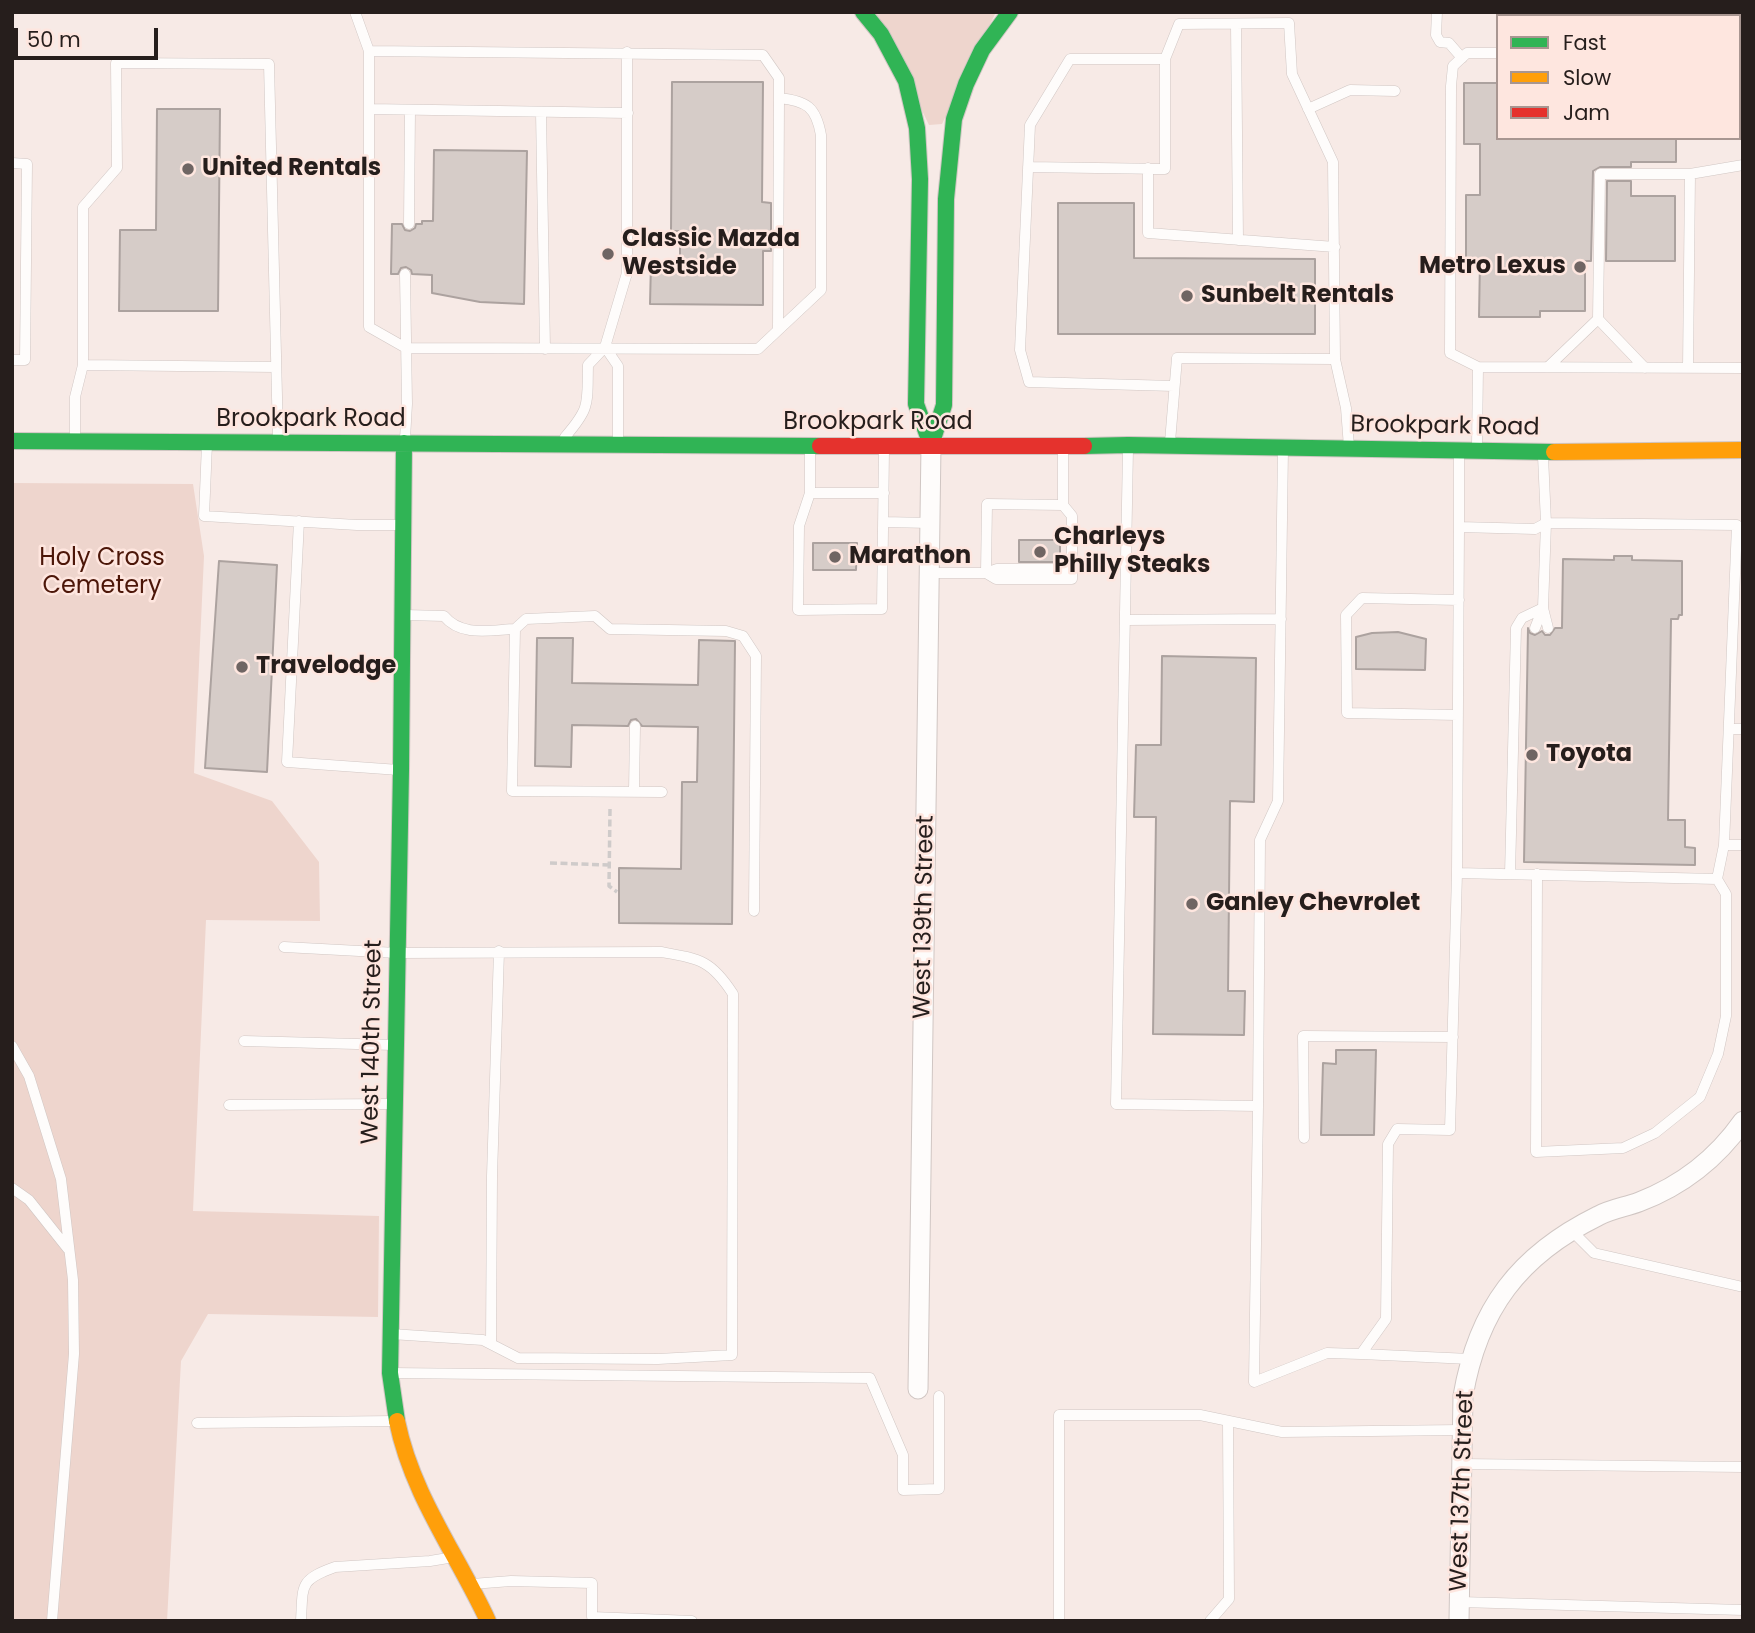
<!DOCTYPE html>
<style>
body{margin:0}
#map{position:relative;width:1755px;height:1633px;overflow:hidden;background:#f7eae6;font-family:Poppins,sans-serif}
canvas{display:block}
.frame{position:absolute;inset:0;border:14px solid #261e1c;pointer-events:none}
.legend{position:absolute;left:1496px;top:14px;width:245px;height:126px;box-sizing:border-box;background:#fee6df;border:2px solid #a89691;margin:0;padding:9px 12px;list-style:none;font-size:21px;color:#261e1c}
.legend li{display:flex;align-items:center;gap:14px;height:35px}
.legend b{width:35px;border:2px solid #a89691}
.scale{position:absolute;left:14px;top:28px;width:144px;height:32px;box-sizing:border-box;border:4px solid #261e1c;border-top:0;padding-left:9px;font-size:21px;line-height:24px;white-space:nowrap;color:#261e1c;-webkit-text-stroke:5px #fee6df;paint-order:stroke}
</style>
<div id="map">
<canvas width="1755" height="1633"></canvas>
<div class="frame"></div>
<ul class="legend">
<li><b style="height:9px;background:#30b455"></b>Fast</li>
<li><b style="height:9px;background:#ff9f0a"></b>Slow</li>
<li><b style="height:9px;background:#e5322d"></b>Jam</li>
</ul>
<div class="scale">50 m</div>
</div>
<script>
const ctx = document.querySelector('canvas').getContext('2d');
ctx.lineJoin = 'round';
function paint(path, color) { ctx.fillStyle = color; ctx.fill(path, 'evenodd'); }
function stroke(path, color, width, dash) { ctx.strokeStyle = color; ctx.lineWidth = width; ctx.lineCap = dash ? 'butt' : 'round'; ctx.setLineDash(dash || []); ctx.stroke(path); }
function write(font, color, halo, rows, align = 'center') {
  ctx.font = font + ' Poppins,sans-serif'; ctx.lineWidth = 5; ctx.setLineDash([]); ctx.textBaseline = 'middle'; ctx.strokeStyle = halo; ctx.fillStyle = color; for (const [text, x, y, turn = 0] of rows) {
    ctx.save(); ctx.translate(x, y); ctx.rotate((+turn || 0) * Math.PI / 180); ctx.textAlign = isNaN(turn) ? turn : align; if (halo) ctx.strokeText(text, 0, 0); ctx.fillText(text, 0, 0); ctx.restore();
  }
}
paint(new Path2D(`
 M875,12H996L942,124L929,125Z
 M12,483L193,484L204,556L194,773L272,801L319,862L320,921L206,920L193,1211L379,1216L378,1317L208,1314L181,1361L167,1621H12Z`), '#eed5cd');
const building = new Path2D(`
 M672,82H763L762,202L771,203V251H763V305L650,304L651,263H680V231H671Z
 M1464,83H1498V138H1676V162H1631V167H1600L1593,171L1591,261H1585V311H1540V317H1479L1480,260H1466V195H1480V144H1464Z
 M157,109H220L218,311H119L120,230H156Z
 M434,150L527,151L524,304L480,302L432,293V275L412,274L411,270L406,267L401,268L398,274H391L392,224H402L405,230L410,231L415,228L416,224H422V221H433Z
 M1607,181H1631V196H1675V261H1606Z
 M1058,203H1134V258L1315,259V334H1058Z
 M1019,540H1060V562H1019Z
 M813,543H857L856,570H813Z
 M1614,556H1632V560L1682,561V615H1679L1678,619H1671L1668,820H1685V847L1695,848V865L1524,862L1528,628L1530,633L1535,635L1542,631L1545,635H1550L1555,628H1562L1563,559L1614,560Z
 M219,561L277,565L267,772L205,768Z
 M1398,632L1426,639L1425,670L1356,669V637L1372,633Z
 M537,638H573L572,683L698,685L699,640L735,641L732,924L619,923V868L681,869L682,782H697L698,727L642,726L636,719L631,720L628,726L572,725L571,767L535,766Z
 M1162,656L1256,658L1254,802L1230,801L1228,991H1245L1244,1035L1153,1034L1156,817H1134L1136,745H1161Z
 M1336,1050H1376L1374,1135H1321L1323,1063L1336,1064Z`);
paint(building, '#d6ccc8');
stroke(building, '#aca29f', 2);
const lane = new Path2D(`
 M355,12L369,51
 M1437,12L1436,35L1440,42L1449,43L1462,58
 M1236,24L1238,240
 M1739,55H1743
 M1165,59L1179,24L1289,23L1292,74L1333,162L1335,359
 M369,109L628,113
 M1308,109L1350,90L1395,91
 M541,112L545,349
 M12,163L27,164L25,360H12
 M1028,167L1165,169V59H1070L1030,125L1020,350L1029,382L1174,386
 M1148,168V233L1335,247
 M409,224L410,110
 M1598,319L1600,174H1690
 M778,330L779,98V78L763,55L369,51V327L406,348L758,349L821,290V135C816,107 807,101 779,98
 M605,347L618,366V440
 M83,365L276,367
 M1478,367L1743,368
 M1548,367L1598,319L1645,368
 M1688,368L1690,174L1743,165
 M565,437C591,407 587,404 588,365L605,347L627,273V52
 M75,439V397L83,365V207L117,168L116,63L269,64L278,438
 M405,439L407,404L405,274
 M1170,442L1177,358L1335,359L1346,408L1349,447
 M207,444L204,516L357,525H403
 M1477,446L1478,367L1450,353L1451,86L1453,66L1467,53H1498
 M810,449V493H884
 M1128,449L1116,1104L1258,1106L1254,1382L1327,1353L1361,1354L1386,1319L1388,1144L1397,1129L1450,1130L1457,873L1717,879L1724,845L1737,525L1546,523L1535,529L1459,527L1457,873
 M1459,455V527
 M810,493L799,526L798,610L882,609L884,449
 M299,521L287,762L399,770
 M883,522L931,523
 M930,573H986L997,569H1072
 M986,573L996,579H1072V516L1063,505V450
 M986,573L987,504L1063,505
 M1543,608L1548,628
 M405,615L444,616C461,637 490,630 515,629
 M1125,620L1281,619
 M1535,628L1543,608
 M1458,715L1347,713L1346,615L1362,598L1459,600
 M1729,729H1743
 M634,792L635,726
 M662,792L512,791L515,629L526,619L595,616L610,629L726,631L743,636L756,656L754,911
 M1724,845H1743
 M1510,874L1516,628L1522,618L1543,608L1546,523L1543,456
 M1537,874L1536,1152L1623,1148L1655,1133L1700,1097L1718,1054L1726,1016V894L1717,879
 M284,947L397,953L661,952C700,959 711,960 733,994L732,1355L658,1359L518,1358L483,1340L391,1334
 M244,1041L394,1045
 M12,1046L29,1076L61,1179L73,1280L74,1354L52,1621
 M229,1105L393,1104
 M1258,1106L1260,840L1278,801L1283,449
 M1304,1138L1303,1036L1453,1037
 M12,1188L29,1200L68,1249
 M1571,1230L1594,1253L1743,1287
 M491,1344L492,1176L499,951
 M1361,1354L1470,1359
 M391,1373L870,1378L903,1455V1490L939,1489V1396
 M197,1423L396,1421
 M1461,1464L1743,1467
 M472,1584L511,1581L592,1583V1617L692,1621
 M1460,1602L1743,1610
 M301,1621C303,1585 299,1580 335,1567L430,1561L454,1557
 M1059,1621V1415H1200L1282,1432L1461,1430
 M1210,1621L1229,1599L1228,1421`);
const street = new Path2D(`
 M918,1389L931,445
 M1459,1621L1463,1396C1478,1309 1519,1255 1598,1216C1611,1209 1626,1207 1639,1202C1681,1186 1717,1158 1743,1121`);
const fast = new Path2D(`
 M863,12L881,34L906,81L917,128L920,179L916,404L931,445
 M12,441L820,446
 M931,445L944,405L946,199L954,119L966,84L982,50L1010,12
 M1084,446L1128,445L1554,452
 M397,1421L390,1373L401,770L404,443`);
const slow = new Path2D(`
 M1554,452L1743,450
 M397,1421C412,1495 457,1554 488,1621`);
const jam = new Path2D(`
 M820,446H1084`);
stroke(lane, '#d0c6c3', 11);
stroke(street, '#d0c6c3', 21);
stroke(fast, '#d0c6c3', 18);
stroke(slow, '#d0c6c3', 18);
stroke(jam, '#d0c6c3', 18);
stroke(new Path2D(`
 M610,809L609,886L617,892
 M550,863L609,865`), '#cfcbca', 3.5, [7, 3.5]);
stroke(lane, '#fefcfb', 10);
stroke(street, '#fefcfb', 19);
stroke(fast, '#30b455', 16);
stroke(slow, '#ff9f0a', 16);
stroke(jam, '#e5322d', 16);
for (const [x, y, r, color] of [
 [188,169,7,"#6f6563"],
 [608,254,7,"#6f6563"],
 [1580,267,7,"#6f6563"],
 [1187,296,7,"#6f6563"],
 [1040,552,7,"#6f6563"],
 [835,557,7,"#6f6563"],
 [242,667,7,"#6f6563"],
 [1532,755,7,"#6f6563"],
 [1192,904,7,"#6f6563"]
]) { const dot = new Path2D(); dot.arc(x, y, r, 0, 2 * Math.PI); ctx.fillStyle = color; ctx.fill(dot); stroke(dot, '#fee6df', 2.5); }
write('bold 24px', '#261e1c', '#fee6df', [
 ["United Rentals",202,169],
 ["Classic Mazda",622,240],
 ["Westside",622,268],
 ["Metro Lexus",1566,267,"right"],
 ["Sunbelt Rentals",1201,296],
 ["Charleys",1054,538],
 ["Philly Steaks",1054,566],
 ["Marathon",849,557],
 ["Travelodge",256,667],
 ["Toyota",1546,755],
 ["Ganley Chevrolet",1206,904]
], 'left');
write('24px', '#261e1c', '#fee6df', [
 ["Brookpark Road",311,420],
 ["Brookpark Road",878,423],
 ["Brookpark Road",1445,427,1],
 ["West 139th Street",925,917,-89],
 ["West 140th Street",373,1042,-89],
 ["West 137th Street",1463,1491,-88]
]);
write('24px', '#4c1608', '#fee6df', [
 ["Holy Cross",102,559],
 ["Cemetery",102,587]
]);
</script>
